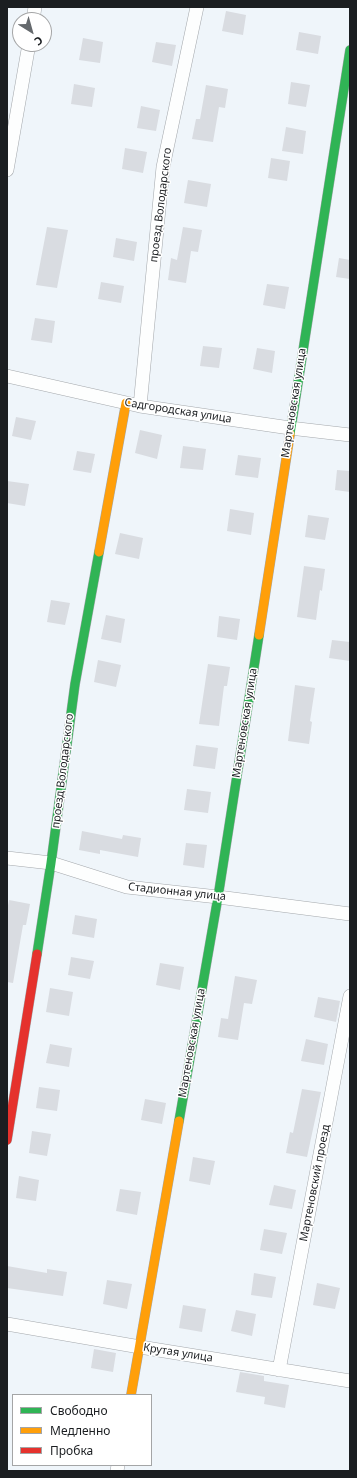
<!DOCTYPE html>
<meta charset="utf-8">
<style>
body{margin:0}
#map{position:relative;width:357px;height:1478px;overflow:hidden;background:#eff5fa;font-family:"Noto Sans",sans-serif}
canvas{display:block}
.frame{position:absolute;inset:0;border:8px solid #1b1e21;pointer-events:none}
.legend{position:absolute;left:12px;top:1394px;width:140px;height:72px;box-sizing:border-box;background:#fff;border:1px solid #a4a5a6;margin:0;padding:5px 7px;list-style:none;font-size:12px;color:#1b1e21}
.legend li{display:flex;align-items:center;gap:8px;height:20px}
.legend b{width:20px;border:1px solid #a4a5a6}
.north{position:absolute;left:12px;top:12px;width:40px;height:40px;box-sizing:border-box;background:#fff;border:1px solid #a4a5a6;border-radius:50%;rotate:143deg;font-size:11px;font-weight:700;line-height:16px;text-align:center;color:#1b1e21}
.north::after{content:'';display:block;margin:auto;width:14px;height:18px;background:#65696d;clip-path:polygon(50% 0,100% 100%,50% 72%,0 100%)}
</style>
<div id="map">
<canvas width="357" height="1478"></canvas>
<div class="frame"></div>
<ul class="legend">
<li><b style="height:5px;background:#30b455"></b>Свободно</li>
<li><b style="height:5px;background:#ff9f0a"></b>Медленно</li>
<li><b style="height:5px;background:#e5322d"></b>Пробка</li>
</ul>
<div class="north">С</div>
</div>
<script>
const ctx = document.querySelector('canvas').getContext('2d');
ctx.lineJoin = 'round';
function paint(path, color) { ctx.fillStyle = color; ctx.fill(path, 'evenodd'); }
function stroke(path, color, width, dash) { ctx.strokeStyle = color; ctx.lineWidth = width; ctx.lineCap = dash ? 'butt' : 'round'; ctx.setLineDash(dash || []); ctx.stroke(path); }
function write(font, color, halo, rows, align = 'center') {
  ctx.font = font + ' "Noto Sans",sans-serif'; ctx.lineWidth = 3; ctx.setLineDash([]); ctx.textBaseline = 'middle'; ctx.strokeStyle = halo; ctx.fillStyle = color; for (const [text, x, y, turn = 0] of rows) {
    ctx.save(); ctx.translate(x, y); ctx.rotate((+turn || 0) * Math.PI / 180); ctx.textAlign = isNaN(turn) ? turn : align; if (halo) ctx.strokeText(text, 0, 0); ctx.fillText(text, 0, 0); ctx.restore();
  }
}
paint(new Path2D(`
 M226,11L246,15L243,35L222,31Z
 M299,32L321,36L318,54L296,50Z
 M83,38L103,42L100,63L79,60Z
 M156,42L176,45L172,66L152,62Z
 M291,82L310,85L306,107L288,104Z
 M74,84L95,88L92,107L71,104Z
 M206,85L228,89L225,108L219,107L213,142L192,139L196,119H200Z
 M141,106L160,110L156,131L137,128Z
 M286,127L306,131L303,154L282,151Z
 M125,148L147,152L143,173L122,169Z
 M271,158L290,161L287,181L268,178Z
 M188,180L211,184L207,207L184,203Z
 M47,227L68,230L57,288L36,285Z
 M183,227L202,230L198,252L191,251L186,283L168,280L171,258L177,260Z
 M116,238L137,242L134,261L113,257Z
 M339,258L350,260V279L336,277Z
 M101,282L124,286L121,303L98,299Z
 M267,284L289,287L285,309L263,305Z
 M35,318L55,321L52,343L31,340Z
 M203,346L222,348L219,368L200,366Z
 M257,348L275,351L272,373L253,369Z
 M16,417L36,421L31,440L12,436Z
 M140,430L162,435L157,459L135,453Z
 M183,446L206,449L203,470L180,468Z
 M77,451L95,454L91,473L73,470Z
 M238,455L261,458L258,478L235,475Z
 M337,470L350,471V492L335,490Z
 M7,481L29,484L25,506L7,503Z
 M230,509L254,513L251,535L227,531Z
 M308,515L329,518L325,540L305,537Z
 M120,533L143,538L139,559L115,554Z
 M304,566L325,569L322,591L320,590L316,620L297,617Z
 M51,600L70,603L65,625L47,622Z
 M106,615L125,619L121,643L101,639Z
 M219,616L240,619L237,640L217,637Z
 M332,640L350,642V661L329,658Z
 M98,660L121,665L116,687L94,682Z
 M208,664L230,667L227,686H224L219,726L199,724Z
 M295,685L315,688L310,721L312,722L309,744L288,741Z
 M196,745L218,748L215,769L193,766Z
 M187,789L211,792L208,813L184,810Z
 M82,831L122,839L123,835L141,838L138,857L100,850V854L79,850Z
 M186,843L207,845L204,868L183,865Z
 M9,900L30,904L26,925H23L13,983L7,982V911Z
 M75,915L97,919L94,938L72,934Z
 M71,957L94,961L90,979L68,975Z
 M160,963L184,967L180,990L156,985Z
 M235,976L257,980L252,1004L244,1003L238,1040L218,1037L221,1018L228,1019Z
 M50,988L73,992L69,1016L46,1012Z
 M318,997L340,1001L336,1022L314,1017Z
 M306,1039L328,1044L324,1065L301,1061Z
 M50,1044L72,1048L69,1067L46,1063Z
 M39,1087L60,1090L57,1111L36,1108Z
 M302,1089L321,1092L307,1157L286,1153L290,1132L293,1133Z
 M145,1099L166,1103L162,1124L141,1120Z
 M32,1131L51,1134L47,1156L29,1153Z
 M193,1157L215,1161L210,1185L189,1181Z
 M19,1176L39,1180L36,1201L16,1198Z
 M274,1185L296,1190L292,1209L269,1205Z
 M120,1189L141,1192L137,1215L116,1211Z
 M264,1229L287,1233L282,1254L260,1250Z
 M7,1266L47,1273V1269L67,1272L63,1296L7,1288Z
 M254,1273L276,1277L272,1298L251,1295Z
 M107,1280L132,1284L127,1309L103,1304Z
 M317,1283L340,1288L335,1309L313,1305Z
 M183,1305L206,1309L202,1332L179,1328Z
 M236,1310L256,1314L252,1336L231,1331Z
 M94,1349L116,1353L113,1372L91,1368Z
 M240,1372L264,1376V1381L289,1385L285,1408L264,1404L265,1397L236,1392Z`), '#d9dce1');
const street = new Path2D(`
 M33,20L35,7
 M7,170L29,44
 M7,376L140,406L290,428L350,435
 M140,406L163,167L197,7
 M7,858L51,863L127,887L218,897L350,914
 M7,1324L140,1347L350,1381
 M279,1370L350,996
 M117,1471L118,1465`);
const fast = new Path2D(`
 M290,434L350,50
 M37,954L51,863L75,684L99,552
 M179,1121L218,897L259,635`);
const slow = new Path2D(`
 M99,552L126,403
 M259,635L290,434
 M131,1395L179,1121`);
const jam = new Path2D(`
 M7,1140L37,954`);
stroke(street, '#a4a8ac', 14);
stroke(fast, '#a4a8ac', 10);
stroke(slow, '#a4a8ac', 10);
stroke(jam, '#a4a8ac', 10);
stroke(street, '#fdfefe', 13);
stroke(fast, '#30b455', 9);
stroke(slow, '#ff9f0a', 9);
stroke(jam, '#e5322d', 9);
write('11px', '#1b1e21', '#fff', [
 ["проезд Володарского",161,205,-83],
 ["Мартеновская улица",294,403,-81],
 ["Садгородская улица",178,411,9],
 ["Мартеновская улица",245,723,-81],
 ["проезд Володарского",63,771,-83],
 ["Стадионная улица",177,892,6],
 ["Мартеновская улица",192,1043,-80],
 ["Мартеновский проезд",315,1183,-79],
 ["Крутая улица",178,1353,9]
]);
</script>
